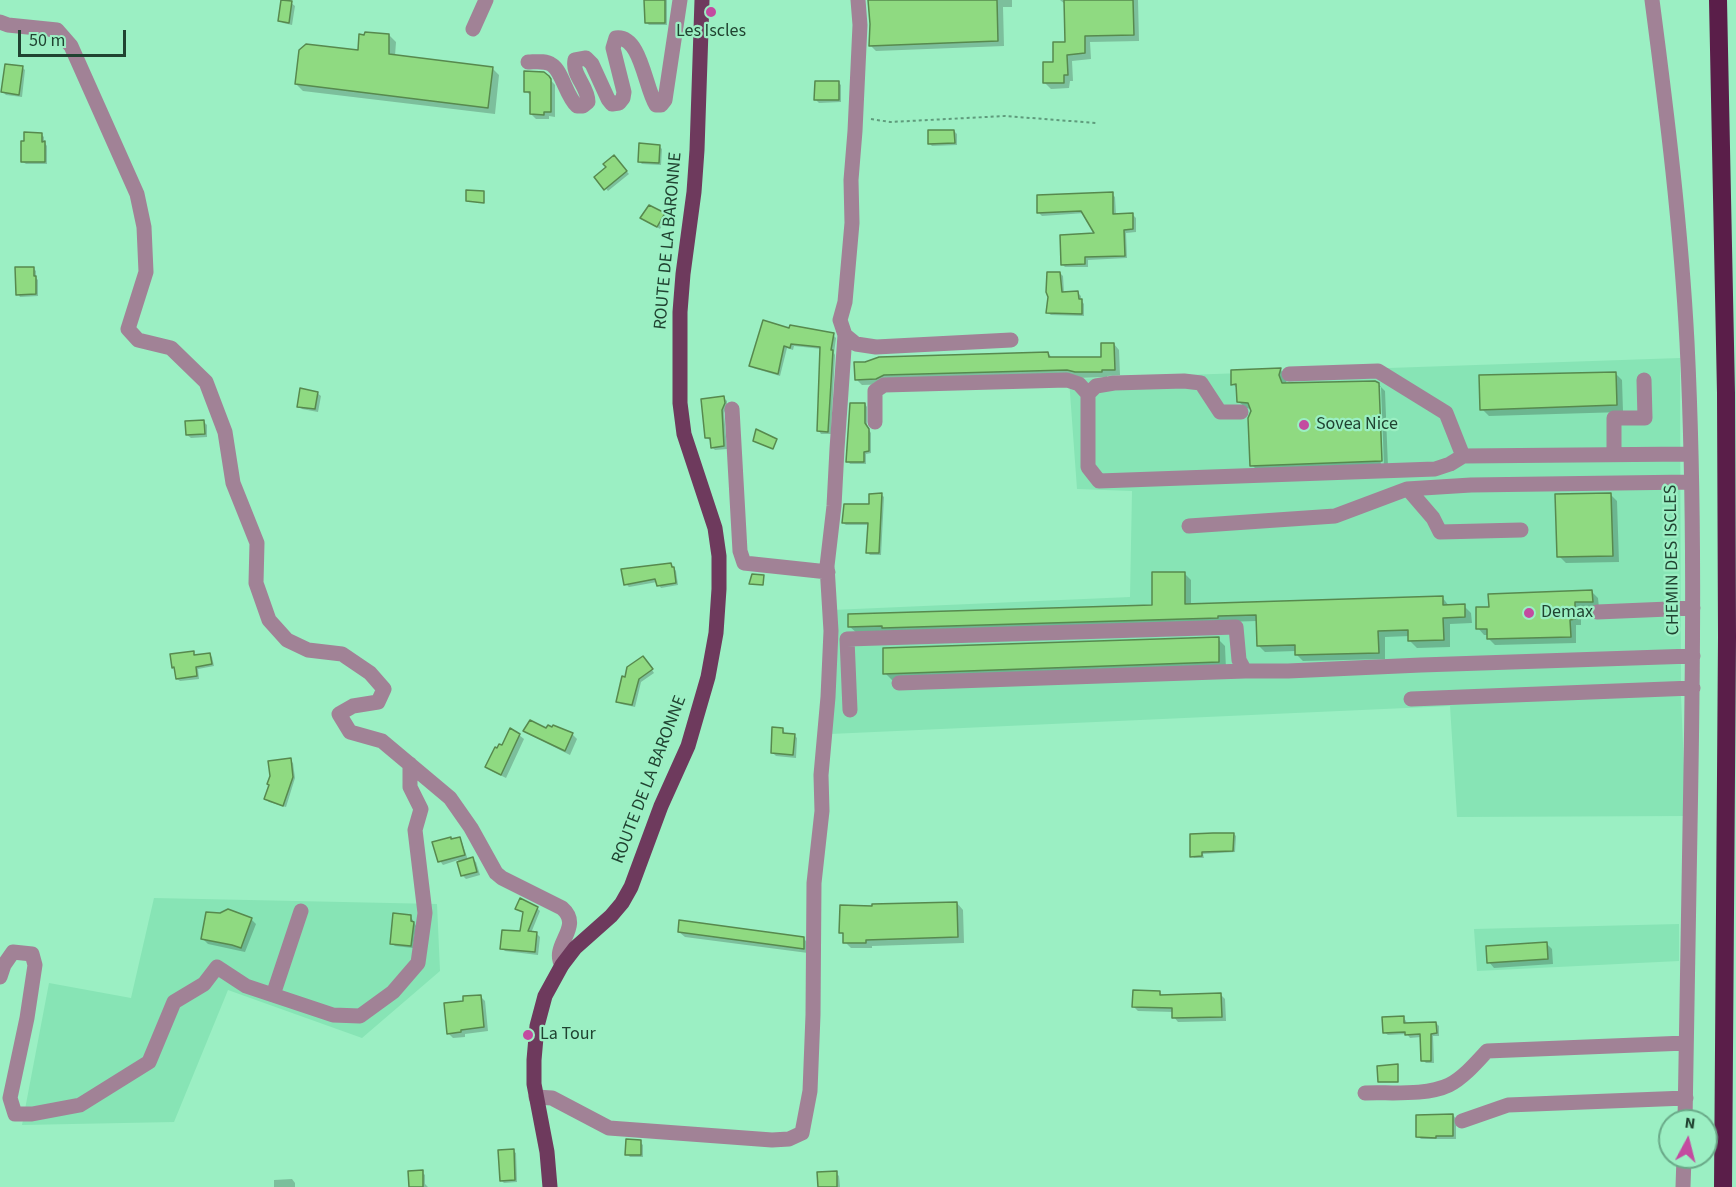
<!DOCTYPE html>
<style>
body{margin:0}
#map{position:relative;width:1736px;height:1187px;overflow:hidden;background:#9befc3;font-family:"Source Sans 3",sans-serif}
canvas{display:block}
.north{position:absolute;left:1658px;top:1109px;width:60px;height:60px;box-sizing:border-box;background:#9befc3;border:2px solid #6aaa89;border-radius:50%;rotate:7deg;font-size:16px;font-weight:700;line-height:24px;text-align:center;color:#204331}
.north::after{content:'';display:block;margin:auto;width:21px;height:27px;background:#c34ba0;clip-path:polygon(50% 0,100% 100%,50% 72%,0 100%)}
.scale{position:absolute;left:18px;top:30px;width:108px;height:27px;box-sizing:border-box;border:3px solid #204331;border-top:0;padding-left:8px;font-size:18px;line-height:21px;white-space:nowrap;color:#204331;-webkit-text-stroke:4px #9befc3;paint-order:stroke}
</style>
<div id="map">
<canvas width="1736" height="1187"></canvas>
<div class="north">N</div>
<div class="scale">50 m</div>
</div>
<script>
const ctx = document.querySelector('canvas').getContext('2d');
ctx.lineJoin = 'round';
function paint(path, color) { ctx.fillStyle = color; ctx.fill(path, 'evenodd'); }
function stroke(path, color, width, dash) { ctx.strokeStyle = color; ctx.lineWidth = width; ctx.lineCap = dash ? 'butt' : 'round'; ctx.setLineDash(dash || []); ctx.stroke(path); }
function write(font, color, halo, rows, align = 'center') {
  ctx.font = font + ' "Source Sans 3",sans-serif'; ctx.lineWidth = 4.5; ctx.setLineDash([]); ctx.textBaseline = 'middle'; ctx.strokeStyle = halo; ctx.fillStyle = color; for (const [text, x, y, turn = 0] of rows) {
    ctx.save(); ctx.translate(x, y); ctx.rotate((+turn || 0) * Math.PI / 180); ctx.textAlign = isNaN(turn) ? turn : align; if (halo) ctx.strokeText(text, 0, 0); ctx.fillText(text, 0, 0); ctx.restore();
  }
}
paint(new Path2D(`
 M1680,358L1681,696L1686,816L1457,817L1450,706L830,734L832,610L1130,597L1132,491L1077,489L1069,379Z
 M154,898L437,904L440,971L362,1038L228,990L174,1122L22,1125L49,983L131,998Z
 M1679,924V961L1477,971L1474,929Z`), '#87e4b5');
paint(new Path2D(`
 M644,0H667V25H649L646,22V4Z
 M868,0H1012V7H1003L1004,46L876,51L870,45L871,24Z
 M1060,0H1138L1139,41L1090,42L1091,59L1072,61L1073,81H1070L1069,88L1051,89L1045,83L1067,43L1065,4Z
 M291,3L295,6L292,25L283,23L280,20Z
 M389,35L396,42L395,56L492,68L499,75L495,114L303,91L296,84Z
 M22,67L25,70L22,97L6,95L3,92Z
 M547,76L555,85V117L549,116V119H536L531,114L532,97L526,91Z
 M838,82L841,85V102L819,103L816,100Z
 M954,131L957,134V145L932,146L929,143Z
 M41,134L44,137V142L47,146V164H26L23,162Z
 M659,146L662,149L661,165L642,164L639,161Z
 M614,157L629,174L608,191L596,177L608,167Z
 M1112,194L1115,197L1116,215H1133L1136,218V232L1126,233L1127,258L1088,260V267H1065L1062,264L1096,234L1085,213L1042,216L1039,213Z
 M664,214L667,217L660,229L642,218Z
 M33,268L36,271V278L38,280V296L20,297L18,294Z
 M1060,273L1063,276L1064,293H1078L1081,296V300L1084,304V316L1051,315L1048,313Z
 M790,329L833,335L836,338L834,353L835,355L831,434H821L819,431L822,349L794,346L793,350L787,348L780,376L753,368L750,365Z
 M1114,344L1119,350L1120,375L1107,376V377L862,385L856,379V363L1048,353L1053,359L1102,358Z
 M1281,370L1287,376L1286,384H1378L1385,391L1388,467H1384L1381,387H1378L1381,468L1259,472L1252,465V411L1251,409L1246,408L1239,402L1238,389L1233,384V372Z
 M1615,373L1622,380L1623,412L1489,416L1482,409Z
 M317,393L321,396L318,412L302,409L299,406Z
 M724,398L727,401V406L724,413L727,449L715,450L712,447L711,441L707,438Z
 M865,404L867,407V427L871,433V453L866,454V464H850L848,461Z
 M204,422L207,425V437L191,438L187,435Z
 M881,494L884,497L881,555H870L867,552L869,525H846L843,523L871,505Z
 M1610,494L1617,501L1619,562L1566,563L1559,556Z
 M671,564L676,571L678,585L661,588L657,582L629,587L626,584Z
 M1184,573L1191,580V605L1442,597L1449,606H1464L1471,613L1472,623L1450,624V647L1417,648L1410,641V636L1385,637V659L1303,661L1296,654V651L1265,652L1258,645L1257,621L857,633L850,627L1153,606Z
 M1592,592L1598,598L1599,608H1581V625H1576V643L1495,645L1489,639V635H1484L1478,628L1490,608Z
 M1218,639L1225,646L1226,669L892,680L885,673Z
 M193,653L196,656L209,654L212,657L214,666L198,669L199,679L180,681L177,679L176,670L173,667Z
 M646,661L654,673L641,682L635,707L621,704L618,701L626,678Z
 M554,727L573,735L577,739L570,755L530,735L525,731L547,730L553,729Z
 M782,729L786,734L794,735L797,738L796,758L776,756L773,753Z
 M519,735L524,739L506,778L492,771L487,766L503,747Z
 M290,760L293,763L295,778L286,807L269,802L266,799Z
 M1234,834L1236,836L1235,852L1203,854L1204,858H1194L1192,856Z
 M459,839L462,842L468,860L473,859L476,862L480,875L466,879L463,876L458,860L443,865L440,861L452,841Z
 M957,903L963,910L964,943L872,946V948H851L845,942V936L840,932L874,908Z
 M517,908H537L540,911L531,933L537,934L540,937L538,955L505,951L502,948L521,933L524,913Z
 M411,917L416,926L413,948L395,946L392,943Z
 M251,919L256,924L245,952L208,944L203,939Z
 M679,932L803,938L808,943V953L685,937Z
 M1547,944L1552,949L1553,964L1494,968L1489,962Z
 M1159,992L1163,996L1221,995L1225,999L1226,1021L1178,1022L1174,1017V1012L1138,1011L1133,1006Z
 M480,996L485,1001L488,1031L465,1034V1037L453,1038L449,1034L465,1002Z
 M1403,1017L1406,1021L1407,1025L1436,1023L1439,1026V1036H1433L1434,1063H1426L1423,1060L1421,1037L1410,1038L1407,1034L1388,1035L1384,1032Z
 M1453,1115L1456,1119V1139H1421L1418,1136Z
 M640,1142L643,1145V1157H630L627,1154Z
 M513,1151L516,1153L517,1182L504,1183L501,1180Z
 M422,1172L425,1175V1184L428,1187H410Z
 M836,1173L839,1176L840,1187H819Z
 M292,1179L295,1183V1187H274V1180Z`), '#0003');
const building = new Path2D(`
 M281,0L292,1L289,23L278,21Z
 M644,0H665V23H645Z
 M868,0H997L998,41L869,46L870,24Z
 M1064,0H1133L1134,35L1085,36V53L1067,55L1068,75H1064V83H1043V62H1053V42H1065Z
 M365,32L389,34V54L493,67L488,108L295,84L299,50L306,44L358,50L359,34L364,35Z
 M5,64L23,66L19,95L1,92Z
 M524,71L544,72L549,76L551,79V112H544V115L530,114V92H524Z
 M815,81H839V100H814Z
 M928,130H954L955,143L928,144Z
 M24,132L42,133V142L45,141V162H21V141H24Z
 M639,143L660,145L659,163L638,162Z
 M614,155L627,171L604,190L594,177L606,167L603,164Z
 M466,190L484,191V203L466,201Z
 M1113,192V214L1133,213V229L1124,230L1125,256L1085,257V264L1061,265L1060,235L1094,233L1081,211L1037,213V195Z
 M649,205L665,213L657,227L640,218Z
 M15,267H34V276H36V294L16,295Z
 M1047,272H1060L1062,292L1078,291L1079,299H1082V314L1046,313L1048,297L1046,292Z
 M763,320L789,328L790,325L834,333L831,350H833L828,432L817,431L820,347L791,344L790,348L784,346L778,374L749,366Z
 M1101,343H1114L1115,370H1102V372H1075L1067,370L884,375L876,379L855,380L854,362H865L879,357L1048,352L1049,357H1101Z
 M1281,368L1279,375L1282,383L1375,381L1379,383L1382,461L1250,466L1248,418L1251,411L1248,403L1237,402L1236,384L1231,385V370Z
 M1616,372L1617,405L1480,410L1479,375Z
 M300,388L318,392L315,409L297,407Z
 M724,396L725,403L722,410L724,446L711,448L710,438H705L701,399Z
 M850,403H865V423L869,429V451L864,452V462H846Z
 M204,420L205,434L186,435L185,421Z
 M756,429L777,439L773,449L753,441Z
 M882,493L879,553H866L868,523H842L844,504H869V494Z
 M1611,493L1613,556L1557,557L1555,494Z
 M671,563L672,567H674L676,583L657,586L655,579L624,585L621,569Z
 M1152,572H1185V604L1443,596V605L1465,604V617L1443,618L1444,640L1408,641V630L1378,631L1379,653L1295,655V645L1257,646L1256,615L1218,616V618L882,628V626L848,627V614L1152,605Z
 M752,574L764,575L763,585L749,584Z
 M1592,590L1593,602H1575V619L1570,620L1571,637L1487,639V629H1476V607H1489L1488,594Z
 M1219,637V662L883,674V648Z
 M194,651V655L210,653L212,664L196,667L197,676L176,679L174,667L172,668L170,654Z
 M643,656L653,669L639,679L632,705L616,702L622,676L625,677L627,667Z
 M530,720L546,728L548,725L552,727L553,725L573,733L565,751L523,731Z
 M772,727L783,728V733L795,734L793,755L771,753Z
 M510,728L520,734L501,775L485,767L495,747L497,748L499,744L502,745Z
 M291,758L293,777L283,806L264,799L269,785L267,784L270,776L268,761Z
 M1213,833H1234L1233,851L1202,852V856L1190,857V834Z
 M451,837V839L460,837L465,855L438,862L432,842Z
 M473,857L477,872L461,876L457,862Z
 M520,898L538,907L528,931L537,932L535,952L500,949L502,930L520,931L523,912L515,909Z
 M957,902L958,937L866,940V943H843V933H839L840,905L872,906V904Z
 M228,909L252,918L241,948L232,945L201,939L206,912L220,913Z
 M393,913L411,915V921L414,922L411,946L390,944Z
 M679,920L804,937V949L678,932Z
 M1547,942L1548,959L1487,963L1486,946Z
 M1133,990L1160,991V995L1221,993L1222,1017L1172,1018V1008L1132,1007Z
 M481,995L484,1027L461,1030V1032L447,1034L444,1003L463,1001V996Z
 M1404,1016V1023L1436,1022L1437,1033L1431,1034V1061H1421L1420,1034L1405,1035V1032L1383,1033L1382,1017Z
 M1398,1064V1082H1378L1377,1066Z
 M1453,1114V1136H1436V1138L1416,1137V1115Z
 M626,1139L641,1140V1155H625Z
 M514,1149L515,1180L500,1181L498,1150Z
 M423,1170V1187H409L408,1171Z
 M837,1171V1187H818L817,1172Z`);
paint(building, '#8fda81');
stroke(building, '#57894e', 1.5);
stroke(new Path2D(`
 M871,119L890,122L1005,116L1096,123`), '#5f9b7c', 2, [3, 3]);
stroke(new Path2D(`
 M858,0L860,25L855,131L851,180L852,223L845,302L840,320L845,335L856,344L876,347L1011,340
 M1652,0C1667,114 1681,228 1687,342C1695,504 1693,666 1690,828C1689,925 1687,1023 1685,1121
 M0,22L8,25L57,30L71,46L137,194L144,227L146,272L128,329L138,340L171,348L206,382L225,432L233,483L257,543L256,583L269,620L287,640L308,650L342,654L370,673L384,689L378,702L353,706L339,714L350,732L382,741L450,798L471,828L496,873L502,878L562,908C584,927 550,945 562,965
 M473,29L486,0
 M528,62C535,62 545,60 552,65C562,71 566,96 577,106H583L588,102C588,86 572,76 575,60L586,58L592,64L608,99L612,104L619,103L623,98L624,92L613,48L616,38C641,35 645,88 656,105H661L665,100L680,0
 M1289,374L1378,371L1446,413L1463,456L1691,454
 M732,409L740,551L744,563L828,572
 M1241,412H1220L1201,383L1184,381L1114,383L1096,386L1088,394V467L1099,481L1435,469L1450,464L1463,456
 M875,422V391L884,385L1067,380L1079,384L1088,394
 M1614,454V418H1645L1644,380
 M1408,489L1433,518L1440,532L1521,530
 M1189,526L1335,516L1407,489L1471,485L1691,482
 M1597,612L1693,608
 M899,683L1245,671
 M1411,699L1693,688
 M850,710L847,639L1236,627L1239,660L1245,671H1288L1421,665L1693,656
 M0,977L4,965L13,952L32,954L35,965L27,1018L10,1098L15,1114H32L80,1105L149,1062L174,1002L204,984L217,967L246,986L333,1015L360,1016L393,992L418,963L425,913L415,830L421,809L410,787V764
 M273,995L301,911
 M1365,1093C1390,1092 1426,1096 1449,1085C1463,1078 1476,1063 1487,1051L1686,1043
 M536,1097L552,1098L609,1128L772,1140L789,1139L802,1133L810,1091L813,1015L814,883L822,811L821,775L828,697L831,631L827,566L834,506L837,449L845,335
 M1462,1121L1508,1105L1686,1098
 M1683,1187L1684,1157`), '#a18296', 15);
stroke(new Path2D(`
 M550,1187L547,1152L534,1084V1060L537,1026L545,996L562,965L575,948L611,916L622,903L631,887L661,806L688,746L708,677L716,633L719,589V556L715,528L684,434L680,403V312L683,274L694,192L697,150L702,0`), '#6e3a5d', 15);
stroke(new Path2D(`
 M1718,0L1726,393L1727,637L1723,1187`), '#5a1e49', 18);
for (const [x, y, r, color] of [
 [711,12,6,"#c34ba0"],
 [1304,425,6,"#c34ba0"],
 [1529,613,6,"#c34ba0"],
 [528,1035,6,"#c34ba0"]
]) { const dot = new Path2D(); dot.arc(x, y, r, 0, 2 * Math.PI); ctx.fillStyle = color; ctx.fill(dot); stroke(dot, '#9befc3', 2); }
write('18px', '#204331', '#9befc3', [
 ["Les Iscles",711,32,"center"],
 ["Sovea Nice",1316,425],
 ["Demax",1541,613],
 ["La Tour",540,1035]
], 'left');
write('18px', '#204331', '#9befc3', [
 ["ROUTE DE LA BARONNE",669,241,-85],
 ["CHEMIN DES ISCLES",1673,560,-91],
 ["ROUTE DE LA BARONNE",650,780,-69]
]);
</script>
